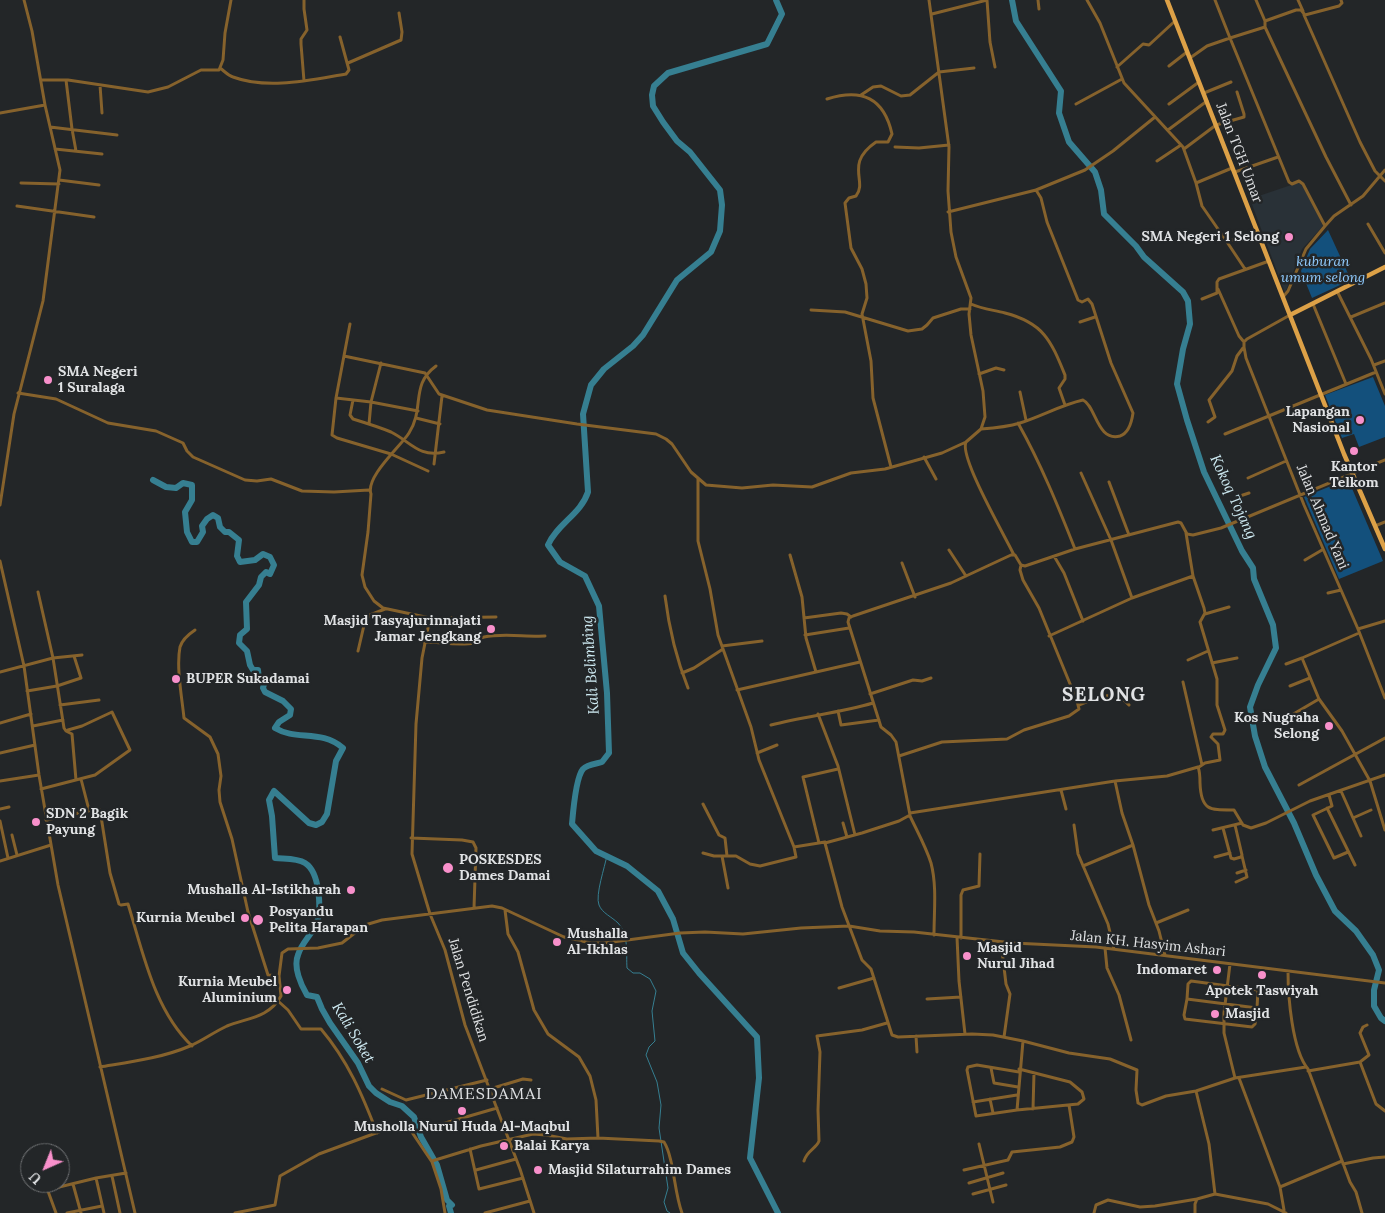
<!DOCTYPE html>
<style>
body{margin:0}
#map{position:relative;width:1385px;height:1213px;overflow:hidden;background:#232628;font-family:Lora,serif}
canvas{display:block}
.north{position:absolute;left:20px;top:1143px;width:50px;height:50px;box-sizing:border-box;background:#232628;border:1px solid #6f7173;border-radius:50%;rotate:224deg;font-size:14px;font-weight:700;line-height:20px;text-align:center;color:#e0e2e4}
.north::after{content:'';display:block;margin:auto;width:18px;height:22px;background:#f890cb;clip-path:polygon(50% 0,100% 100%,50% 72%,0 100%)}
</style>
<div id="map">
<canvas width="1385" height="1213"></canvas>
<div class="north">U</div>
</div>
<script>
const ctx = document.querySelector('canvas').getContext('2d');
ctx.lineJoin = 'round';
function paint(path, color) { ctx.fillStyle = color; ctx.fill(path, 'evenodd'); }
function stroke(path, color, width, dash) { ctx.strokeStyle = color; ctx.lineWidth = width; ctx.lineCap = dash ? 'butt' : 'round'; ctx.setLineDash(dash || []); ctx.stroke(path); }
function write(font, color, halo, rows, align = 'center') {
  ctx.font = font + ' Lora,serif'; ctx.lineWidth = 5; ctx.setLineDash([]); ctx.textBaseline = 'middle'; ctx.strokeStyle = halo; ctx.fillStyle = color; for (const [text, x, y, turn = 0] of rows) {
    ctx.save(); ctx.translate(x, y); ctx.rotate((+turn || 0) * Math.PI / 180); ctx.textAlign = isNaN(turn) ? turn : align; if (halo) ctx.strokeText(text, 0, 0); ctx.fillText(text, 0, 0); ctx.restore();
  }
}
paint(new Path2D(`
 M1300,182L1308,192L1323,226L1302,249L1285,293L1250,199Z`), '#293137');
paint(new Path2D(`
 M1328,230L1351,280L1312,298L1301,271L1310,249Z
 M1373,377L1385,406V437L1359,447L1354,434L1342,438L1325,395Z
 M1348,479L1383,561L1339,579L1304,497Z`), '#13507c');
stroke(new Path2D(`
 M607,855C605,867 595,895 599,905C602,913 612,917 618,923C629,935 626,953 627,968L633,973H640L650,979L656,991L652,1011L655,1041L649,1047L646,1055L657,1082L661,1105L659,1128L668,1188L664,1202L667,1211L670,1213`), '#367f91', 1);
stroke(new Path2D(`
 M776,0L782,14L767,44L668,73L654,86L652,95L653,106L663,122L677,141L690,152L720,190L722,205L720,231L711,252L677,280L643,335L633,346L604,369L591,385L583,414L588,492C581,514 557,524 548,545L560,562L585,576L599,606L607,693L609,753L602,762C596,764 588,764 583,769C576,777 573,812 572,824L596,851L627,866L658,891L673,919L683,953L699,973L757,1037L759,1078L750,1158L778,1213
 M1012,0L1016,21L1061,91L1059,113L1069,142L1095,172L1101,190L1104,214L1136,246L1144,257L1183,292L1188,301L1190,324L1183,349L1177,384L1187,420L1204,472L1242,551L1253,568L1254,579L1273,625L1276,648L1258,685L1250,707L1255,736L1265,767L1294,823L1316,875L1335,911L1356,931L1373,955L1379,970L1374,990V1006L1381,1018L1385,1021
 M153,480L166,487L176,488L183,483L192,485V500L185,512L187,532L192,542H197L203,532L202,526L207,519L213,515L218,518L220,527L225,532H229L239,540L237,556L240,562L255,560L263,554L270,557L274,565L270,574L266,572L261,577L259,585L246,602L247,629L240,635L239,643L247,651L250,665L253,670H258L259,679L264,684L263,688L265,692L283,701L291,709L290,715L279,722L275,728C296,741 321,729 343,748L336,761L327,814L322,822L316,825L309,823L274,791L269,800L272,816L275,858C285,859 297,858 305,863C320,872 322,911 316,925C311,935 301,944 298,955C293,967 301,985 307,995L317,997L322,1009L330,1023L358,1063L369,1086L376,1093L390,1102L402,1106L414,1117L421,1137L437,1165L447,1200L452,1205L449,1206L451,1213`), '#367f91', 6);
stroke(new Path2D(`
 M929,0L949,147L948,191L951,232L956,257L971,298L969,314L971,335L983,391L985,417L981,429L966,442C959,457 1005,536 1014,555
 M987,0L990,42L995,67
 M1038,0L1039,9
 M1087,0L1100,23L1124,83L1183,147L1196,183L1202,206L1227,242L1257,231
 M1256,0L1265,21
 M1298,0L1303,11
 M932,14L987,0
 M1304,15L1360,142L1375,171L1385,181
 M1265,27L1326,157L1351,205
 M1190,58L1207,46L1230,38L1215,0
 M348,63L401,40L402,32L399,13
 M1169,66L1187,52
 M1117,67L1143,44L1149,45L1175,21
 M220,68C224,71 229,76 233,77C268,90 310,80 346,74L349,70L340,37
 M41,80H68L148,92L168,87L201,70H219L223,60L225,33L231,0
 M66,80L72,129L76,151
 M304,81L301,44V39L307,30L304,9V0
 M100,85L102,113
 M1204,93L1231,82
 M861,95L873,87L881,86L901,96L910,95L939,72L974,68
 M827,99C862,88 884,98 892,134L888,142H876C844,164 868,181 856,196L849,198L845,203L851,248L862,269L866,284L867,298L862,314L871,361L873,398L891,467
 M1076,104L1122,79
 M1169,104L1199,82
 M0,113L45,105
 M50,127L117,135
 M1168,130L1207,101
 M895,147L919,148L949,145
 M55,149L102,154
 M1184,149L1216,125L1244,117V114L1237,92
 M1157,161L1181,145
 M1235,172L1278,157
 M59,180L99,185
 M21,183L59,184
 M1196,183L1232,168
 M1036,190L1085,170L1113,151L1155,117
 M17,206L94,217
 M948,212L1036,190L1041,198L1047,222L1078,300L1082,302L1088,299L1092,304L1111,363L1133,413C1132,420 1129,433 1120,436C1097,442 1096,406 1083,400C1061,405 1042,416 1020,423C1007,427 995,428 981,429
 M1368,224L1385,253
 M1325,226L1334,216L1363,196L1385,170
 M1227,242L1245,269
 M1218,289L1239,336L1244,342
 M1337,291L1371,359L1385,394
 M1283,297L1288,291L1306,249L1325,226L1303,184L1299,181L1292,184L1289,182L1230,38L1265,27V21L1296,10H1301L1305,15L1339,6L1342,3L1341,0
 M1202,299L1217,293V282L1219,279L1269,261
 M971,304C982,309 994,310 1005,313C1044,323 1051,341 1065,375V379L1059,388L1065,405
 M1313,304L1346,384
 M811,310L845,312L908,331L922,329L927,325L933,318L961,309H970
 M1351,317L1385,303
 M1080,322L1095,317
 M350,324L336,398L332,435L337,438L391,454L428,471
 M1244,342V347L1246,358L1304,505L1358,629L1385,698
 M1244,342L1247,339L1290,315
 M344,356L425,373L439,394L487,410L577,424L656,434L666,439L672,444L691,472L706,485L742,488L773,485L812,487L851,473L885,469L942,453L966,442
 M1374,365L1385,361
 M436,366C410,385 425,408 409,433C401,446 365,477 371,494L368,532L362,575L365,587L374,601L383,608L430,618L496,617
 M979,374L996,368L1004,370
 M1020,392L1026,420
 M18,393L56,399L108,423L156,431L183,443L187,451L193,457L245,480L257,481L271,479L302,491L334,492L369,490
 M336,398L371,402L418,411
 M353,400L350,415L353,419C366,423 379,427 391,432C411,442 419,458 444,452
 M416,418L440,424
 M1208,422L1215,417L1209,400L1232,371L1237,356L1243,348
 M1018,423C1041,464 1058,506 1075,549
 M369,424L371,402L381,363
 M1225,434L1376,372
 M924,457L936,479
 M434,464L442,396
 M1081,473L1111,540L1132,598
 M698,478V541L710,589L718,635L751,727L759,760L794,847L825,842
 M1248,478L1286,461
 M1109,482L1129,535
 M0,505L14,414L43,301L60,170L45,105L32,31L24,0
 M1246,518L1237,500L1240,496L1249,493
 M1375,526L1385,522
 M1186,533L1193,576L1204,608L1205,613L1200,622L1217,679V705L1225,730L1223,734H1213L1211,737L1218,744L1220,760L1205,763L1199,767
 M949,550L966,576
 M790,555L802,597L806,638L816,672
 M1054,556L1064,573L1083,621
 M1305,560L1322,550
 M0,561L24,666L39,775L58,885L135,1213
 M902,563L915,597
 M38,592L53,658L64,728L66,731L72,734L76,780
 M1328,593L1341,590
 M665,596C669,628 676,658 688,688
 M1205,614L1229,607
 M430,618L422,658L416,724L412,854L430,914L445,950L465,1025L520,1169L534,1213
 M804,618L841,613L847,614L851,617
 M1358,629L1385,621
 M195,630C189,634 182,640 180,647C176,667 182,698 184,718L210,737L218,754L221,776L219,790L220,802L232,839L248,912L268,975L279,976
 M1359,633L1302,658L1319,699L1342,731L1370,781L1385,830
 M805,635L849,628
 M1049,636L1132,598L1193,576
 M424,642C440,642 459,646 474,643C479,642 479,638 484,637C502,633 526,637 545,636
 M722,646L762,641
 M358,651L365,621L370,615L385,609
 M1188,660L1208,651
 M1212,663L1237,658
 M1286,664L1302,658
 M0,672L53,658L82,655
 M682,673L694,668L723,649
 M1183,682L1202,765
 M1290,686L1310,678
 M737,690L860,662
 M27,691L57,686L81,678L74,656
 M870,694L913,680L922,681L931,678
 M60,705L99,700
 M1079,705C1096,698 1115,688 1129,705
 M838,711L841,725L879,720
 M818,714L838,766L855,835
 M1290,716L1319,699
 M0,723L31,714
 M771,725C805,716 840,713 873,703
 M33,726L63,720
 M0,753L35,745
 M757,753L777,745
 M899,756L942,742L1007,739L1024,730L1069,716L1079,709L1077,701L1039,608L1023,580L1020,570L1021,565
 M81,779L89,810
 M0,781L39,775
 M1115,781L1122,813L1133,845L1149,905L1159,931L1165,955
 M1299,785L1385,738
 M41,789L95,775L130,750L112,712L82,726L68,730
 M1061,790L1066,809
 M1341,791L1361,836
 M1329,795L1332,806L1313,815L1334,858L1348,852
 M703,804L719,835L725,838L727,856
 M1327,808L1355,865
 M0,809L9,807
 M910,813L1115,781L1167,776L1198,767C1200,772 1200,777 1200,783C1201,811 1210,810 1234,810L1243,825L1251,828L1266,823L1310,801L1385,775
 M910,816C917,831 926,847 931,863C937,886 934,911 934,935
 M1353,818L1371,810
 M46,820L97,809L100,810L110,873L119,904L121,905L128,904C143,952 154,1010 192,1046
 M0,821L8,858
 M843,823L847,837
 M1074,825L1078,854L1108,924L1114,949
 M1223,828L1231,858L1234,859L1241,857L1242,855L1235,825
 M1213,830L1242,823
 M12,835L17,855
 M411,838L462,840L473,842L476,848L474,908
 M819,843L803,777L838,769
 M703,853L714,856H736L750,864L760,866L796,857L794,847
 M722,856L728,888
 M1215,857L1230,853
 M0,861L51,845
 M1083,866L1133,845
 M1237,873L1246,870
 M1236,882L1247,877L1242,856
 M505,910L508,934L518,952L534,1010L548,1034L579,1057L590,1076L596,1100L598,1138L659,1141L664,1142C674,1158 674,1192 682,1213
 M1156,923L1188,910
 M957,937L959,981L965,1034
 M961,938V895L963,890L979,886L980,854
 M1001,942L1006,984L1010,994L1004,1037
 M1105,948L1107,968L1119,995L1131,1040
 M1230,964L1224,1013V1033L1235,1078
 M1288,971C1288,996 1292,1050 1308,1069L1350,1182L1356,1192L1362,1213
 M839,988L874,978
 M927,999L961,997
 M1187,999L1257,1008L1255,1024L1252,1027L1185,1019L1184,1015Z
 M1187,999L1188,984L1191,981L1258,990L1257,1008
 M278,1001L288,1010L301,1029H321C348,1061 362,1094 377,1133
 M916,1036L917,1052
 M1360,1062L1369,1055L1360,1033L1363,1027L1367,1025
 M100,1067C130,1062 162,1058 190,1046C202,1041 214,1032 227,1026C247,1018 269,1018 281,996L279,976L282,953L288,949L318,948L342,943L365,925L382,920L492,906L502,908L564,937L591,943H605L680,933L705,932L743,934L801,928L849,926L880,931L914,932L1013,943L1096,947L1385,983
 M1306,1067L1235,1078L1196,1091L1166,1096L1142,1105L1138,1103L1136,1090L1137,1070L1110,1059L1069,1053L1023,1041L993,1035L972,1034L898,1037L892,1035L871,969L862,960L842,907L825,843L862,833L899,821L910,815L896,742L891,735L881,727L848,622L849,618L853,616L951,583L1011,555H1015L1021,565L1025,566L1075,549L1178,522L1181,523L1187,534L1193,535L1221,528L1385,460
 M991,1068L994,1083L1018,1087
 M1308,1071L1360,1062L1376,1104L1385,1111
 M1019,1072L977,1065L968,1067L967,1070L976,1116L1017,1110L1078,1104L1084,1099L1082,1092L1070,1082L1019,1069
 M1239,1078L1280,1187L1284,1210
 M382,1089L406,1100L487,1080
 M490,1089L523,1079L531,1080
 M1196,1091L1209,1144L1215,1194L1268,1204L1286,1213
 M990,1099L993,1113
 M973,1102L1017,1095
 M1033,1109L1034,1073
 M1017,1110L1023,1041
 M435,1126L497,1108
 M979,1144L993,1202
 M470,1149L479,1189L523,1178
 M432,1161L481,1146L533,1134L546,1135L567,1139L598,1138
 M804,1161C807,1150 816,1149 819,1141L818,1110L820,1052L817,1036L862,1030L887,1023
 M1343,1164L1373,1158L1385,1157
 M476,1170L516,1159
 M964,1170L1008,1160L1012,1152L1060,1147L1072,1142L1074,1137L1069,1105
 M112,1176L120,1213
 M96,1178L104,1213
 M45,1183L56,1213
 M969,1183L1003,1173
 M73,1184L81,1213
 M1280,1187L1342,1161
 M47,1190L96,1178L126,1173
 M973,1194L1006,1185
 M67,1213L102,1206
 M235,1213L275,1205L280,1176L319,1154L403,1123L407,1125L432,1162L441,1189L445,1213
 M485,1213L530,1201
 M1094,1213L1096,1205L1108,1200L1140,1207L1155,1206L1197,1199
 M1195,1213V1204L1197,1199L1215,1194`), '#86622c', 3);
stroke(new Path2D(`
 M1167,0L1344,454L1385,549
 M1290,315L1385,267`), '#dda147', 4.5);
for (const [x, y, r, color] of [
 [1289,237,5,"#f890cb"],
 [48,380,5,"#f890cb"],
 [1360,420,5,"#f890cb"],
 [1354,451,5,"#f890cb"],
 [491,629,5,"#f890cb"],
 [176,679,5,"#f890cb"],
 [1329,726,5,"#f890cb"],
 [36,822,5,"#f890cb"],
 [448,868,6,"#f890cb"],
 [351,890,5,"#f890cb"],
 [245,918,5,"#f890cb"],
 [258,920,6,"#f890cb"],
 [557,942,5,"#f890cb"],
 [967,956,5,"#f890cb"],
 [1217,970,5,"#f890cb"],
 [1262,975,5,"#f890cb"],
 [287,990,5,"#f890cb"],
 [1215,1014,5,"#f890cb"],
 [462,1111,5,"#f890cb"],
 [504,1146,5,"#f890cb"],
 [538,1170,5,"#f890cb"]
]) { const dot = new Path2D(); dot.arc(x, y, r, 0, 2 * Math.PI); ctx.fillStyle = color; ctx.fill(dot); stroke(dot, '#232628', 2); }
write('14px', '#e0e2e4', '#232628', [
 ["Jalan TGH Umar",1239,153,69],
 ["Jalan Ahmad Yani",1322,517,67],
 ["Jalan KH. Hasyim Ashari",1148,944,6],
 ["Jalan Pendidikan",468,990,73]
]);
write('bold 14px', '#e0e2e4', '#232628', [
 ["SMA Negeri 1 Selong",1279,237,"right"],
 ["SMA Negeri",58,372],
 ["1 Suralaga",58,388],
 ["Lapangan",1350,412,"right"],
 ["Nasional",1350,428,"right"],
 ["Kantor",1354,467,"center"],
 ["Telkom",1354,483,"center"],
 ["Masjid Tasyajurinnajati",481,621,"right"],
 ["Jamar Jengkang",481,637,"right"],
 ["BUPER Sukadamai",186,679],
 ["Kos Nugraha",1319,718,"right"],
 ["Selong",1319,734,"right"],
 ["SDN 2 Bagik",46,814],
 ["Payung",46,830],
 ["POSKESDES",459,860],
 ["Dames Damai",459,876],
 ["Mushalla Al-Istikharah",341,890,"right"],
 ["Posyandu",269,912],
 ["Pelita Harapan",269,928],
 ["Kurnia Meubel",235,918,"right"],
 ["Mushalla",567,934],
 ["Al-Ikhlas",567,950],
 ["Masjid",977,948],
 ["Nurul Jihad",977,964],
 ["Indomaret",1207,970,"right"],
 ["Kurnia Meubel",277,982,"right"],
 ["Aluminium",277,998,"right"],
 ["Apotek Taswiyah",1262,991,"center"],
 ["Masjid",1225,1014],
 ["Musholla Nurul Huda Al-Maqbul",462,1127,"center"],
 ["Balai Karya",514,1146],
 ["Masjid Silaturrahim Dames",548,1170]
], 'left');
write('italic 14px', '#90cbfe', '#232628', [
 ["kuburan",1323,262],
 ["umum selong",1323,278]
]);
write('italic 15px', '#ceeaf2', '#232628', [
 ["Kokoq Tojang",1233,497,65],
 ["Kali Belimbing",591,665,-94],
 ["Kali Soket",353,1033,59]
]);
ctx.letterSpacing = '1px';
write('16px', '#e0e2e4', '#232628', [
 ["DAMESDAMAI",484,1094]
]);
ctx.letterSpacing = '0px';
ctx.letterSpacing = '1px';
write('bold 19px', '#e0e2e4', '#232628', [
 ["SELONG",1104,696]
]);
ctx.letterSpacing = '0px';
</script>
